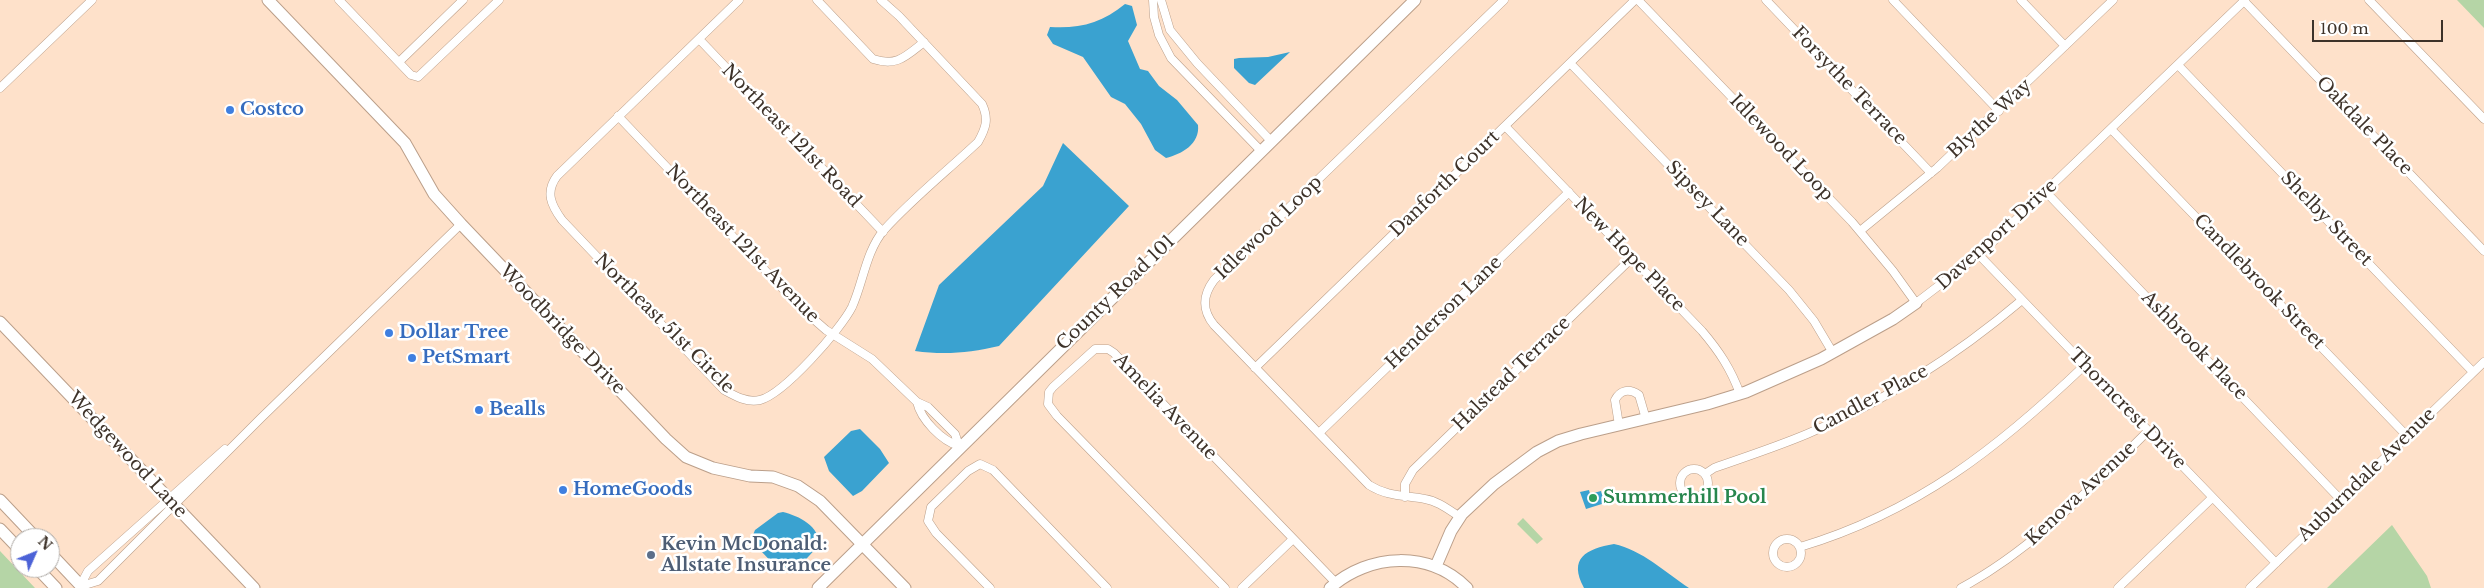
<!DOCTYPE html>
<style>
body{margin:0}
#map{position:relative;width:2484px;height:588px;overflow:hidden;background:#fee1ca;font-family:"Libre Baskerville",serif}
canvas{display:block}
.north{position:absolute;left:10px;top:528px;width:50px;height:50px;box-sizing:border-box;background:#fff;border:1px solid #b1ada9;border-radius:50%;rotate:46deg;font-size:14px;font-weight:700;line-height:20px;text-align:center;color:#3d3229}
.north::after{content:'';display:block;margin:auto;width:18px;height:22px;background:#4c62d7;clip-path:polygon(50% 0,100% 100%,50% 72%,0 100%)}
.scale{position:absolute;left:2312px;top:20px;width:131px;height:22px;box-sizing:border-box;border:2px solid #3d3229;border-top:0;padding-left:6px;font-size:15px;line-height:18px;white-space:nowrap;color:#3d3229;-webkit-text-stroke:4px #fff;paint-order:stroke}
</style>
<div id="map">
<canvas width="2484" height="588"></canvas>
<div class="north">N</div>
<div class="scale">100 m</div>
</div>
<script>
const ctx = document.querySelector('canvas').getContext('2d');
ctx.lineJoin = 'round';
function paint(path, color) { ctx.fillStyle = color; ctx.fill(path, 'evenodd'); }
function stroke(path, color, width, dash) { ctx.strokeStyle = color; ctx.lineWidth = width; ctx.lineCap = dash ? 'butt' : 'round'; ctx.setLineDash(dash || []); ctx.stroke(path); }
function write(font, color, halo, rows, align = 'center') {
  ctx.font = font + ' "Libre Baskerville",serif'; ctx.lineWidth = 5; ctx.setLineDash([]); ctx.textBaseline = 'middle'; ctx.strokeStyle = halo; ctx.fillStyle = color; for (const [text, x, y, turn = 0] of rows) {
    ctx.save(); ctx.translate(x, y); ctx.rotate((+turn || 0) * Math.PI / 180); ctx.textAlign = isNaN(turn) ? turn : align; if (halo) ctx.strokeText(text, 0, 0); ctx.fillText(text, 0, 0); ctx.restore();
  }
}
paint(new Path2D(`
 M2457,0H2484V28Z
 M1523,518L1543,539L1537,544L1517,524Z
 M2392,525L2427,576L2431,588H2327Z
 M0,551L35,588H0Z`), '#b5d5a6');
paint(new Path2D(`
 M1125,4L1132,6L1137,25L1128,41L1140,69L1148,71L1159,86L1177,100L1198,125C1200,144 1182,154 1166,158L1155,150L1141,124L1125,104L1111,97L1083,57L1053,44L1047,35L1050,27C1079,29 1102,23 1125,4Z
 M1290,52L1255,85L1249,83L1234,68V59L1239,58L1268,57Z
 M1063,143L1129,206L999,346C970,353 944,355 915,351L939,285L1043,186Z
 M860,429L880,449L889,463L862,491L853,496L829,471L824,457L851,431Z
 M1589,490L1590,494L1601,491L1605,503L1586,509L1580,492Z
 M783,512C799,516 820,526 819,545C809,555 798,572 782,573L760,550L753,535L755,530L778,513Z
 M1614,544C1642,550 1665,572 1689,588H1584C1568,558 1586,549 1614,544Z`), '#3aa2d0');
const street = new Path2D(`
 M339,0L411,75L418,77L499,0
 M739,0L557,176C545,192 551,205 562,220L724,390C735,396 747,403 760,400C784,394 841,329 852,307C863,283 866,251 884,230C912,199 947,171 978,142C986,128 989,119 982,104L899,16L881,0
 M817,0L873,59C897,67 906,56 924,42
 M1153,0L1154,17L1159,35L1171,58L1262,152
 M1161,0L1170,30L1197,63L1272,142
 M1638,0L1852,222L1893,271L1916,303L1979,255L2245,0
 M1766,0L1931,173
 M1893,0L1999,111
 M2021,0L2065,46
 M2369,0L2484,119
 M2244,1L2484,251
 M699,39L883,232
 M399,62L463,0
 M1570,63L1789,290L1814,321L1833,353
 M2178,65L2473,372
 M0,88L92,0
 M618,116L802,309L826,330L872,359L917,402L928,407L955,434L959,446
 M1505,126L1702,331C1719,351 1731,369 1740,394
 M2111,129L2407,436
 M2046,192L2341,500
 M1860,231L1937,168L2113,0
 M1979,255L2276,563
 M1255,368L1635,0
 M917,402C921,420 942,441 959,446
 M1619,425L1615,400C1620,390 1629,388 1639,395L1646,419
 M1319,433L1569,192
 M1680 483a14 14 0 1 1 28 0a14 14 0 1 1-28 0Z
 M1705,474L1714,468C1745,457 1776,447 1807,434C1886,401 1957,355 2022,300
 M1405,497V484L1413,470L1632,258
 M1460,517C1449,510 1438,501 1425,499C1405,495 1388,497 1369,485L1214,325C1202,310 1202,296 1214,280L1504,0
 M1773 553a14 14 0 1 1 28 0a14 14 0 1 1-28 0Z
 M1800,547C1917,512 1998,448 2085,365
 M80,586L88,571L225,449
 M81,586L98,581L261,418L461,224
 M990,588L936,533L928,521L931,507L968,471L980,464L993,470L1107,588
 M1225,588L1057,416L1048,404L1049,392L1053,387L1095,349H1108L1114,353L1336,583
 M1242,588L1293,539
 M1961,588C2034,549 2090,488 2148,431
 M2118,588L2212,498
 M2250,588L2484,362`);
const secondary = new Path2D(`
 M268,0L405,143L434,194L461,224L666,439L686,457L713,468L750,476L773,477L798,486L820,501L905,588
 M0,322L254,588
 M0,500L36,538
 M0,529L20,550
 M50,553L83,588
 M1436,566L1451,531L1462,514L1494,484L1537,452L1558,441L1581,434L1707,404L1746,392L1821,359L1893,319L1916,303
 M37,568L56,588
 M818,588L1415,0
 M1330,588C1369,553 1430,550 1467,588`);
stroke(street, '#bb9f8a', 9);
stroke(secondary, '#bb9f8a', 13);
stroke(street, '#fff', 8);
stroke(secondary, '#fff', 11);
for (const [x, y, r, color] of [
 [230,110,5,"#3f7fe0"],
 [389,333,5,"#3f7fe0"],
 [412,358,5,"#3f7fe0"],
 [479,410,5,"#3f7fe0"],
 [563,490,5,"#3f7fe0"],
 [1593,498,5,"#2e9e5b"],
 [651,555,5,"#5c6f8a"]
]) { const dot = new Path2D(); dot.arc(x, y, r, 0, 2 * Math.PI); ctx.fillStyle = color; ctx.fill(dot); stroke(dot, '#fff', 2); }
write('18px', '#3d3229', '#fff', [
 ["Forsythe Terrace",1849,86,46],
 ["Blythe Way",1990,119,-43],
 ["Oakdale Place",2364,126,46],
 ["Northeast 121st Road",791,136,46],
 ["Idlewood Loop",1781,148,46],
 ["Danforth Court",1445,184,-44],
 ["Sipsey Lane",1707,204,46],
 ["Shelby Street",2326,219,46],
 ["Idlewood Loop",1269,228,-44],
 ["Davenport Drive",1997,235,-42],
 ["Northeast 121st Avenue",742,244,46],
 ["New Hope Place",1629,255,46],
 ["Candlebrook Street",2259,282,46],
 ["County Road 101",1116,293,-44],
 ["Henderson Lane",1444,313,-44],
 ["Northeast 51st Circle",664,324,45],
 ["Woodbridge Drive",562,330,46],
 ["Ashbrook Place",2194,346,46],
 ["Halstead Terrace",1512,374,-44],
 ["Candler Place",1871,400,-28],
 ["Amelia Avenue",1165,407,46],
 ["Thorncrest Drive",2127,409,46],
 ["Wedgewood Lane",127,455,47],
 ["Auburndale Avenue",2367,475,-44],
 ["Kenova Avenue",2081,494,-43]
]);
write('bold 18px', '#366cbe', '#fff', [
 ["Costco",240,110],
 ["Dollar Tree",399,333],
 ["PetSmart",422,358],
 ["Bealls",489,410],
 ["HomeGoods",573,490]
], 'left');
write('bold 18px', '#27864d', '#fff', [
 ["Summerhill Pool",1603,498]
], 'left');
write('bold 18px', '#4e5e75', '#fff', [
 ["Kevin McDonald:",661,545],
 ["Allstate Insurance",661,566]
], 'left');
</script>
